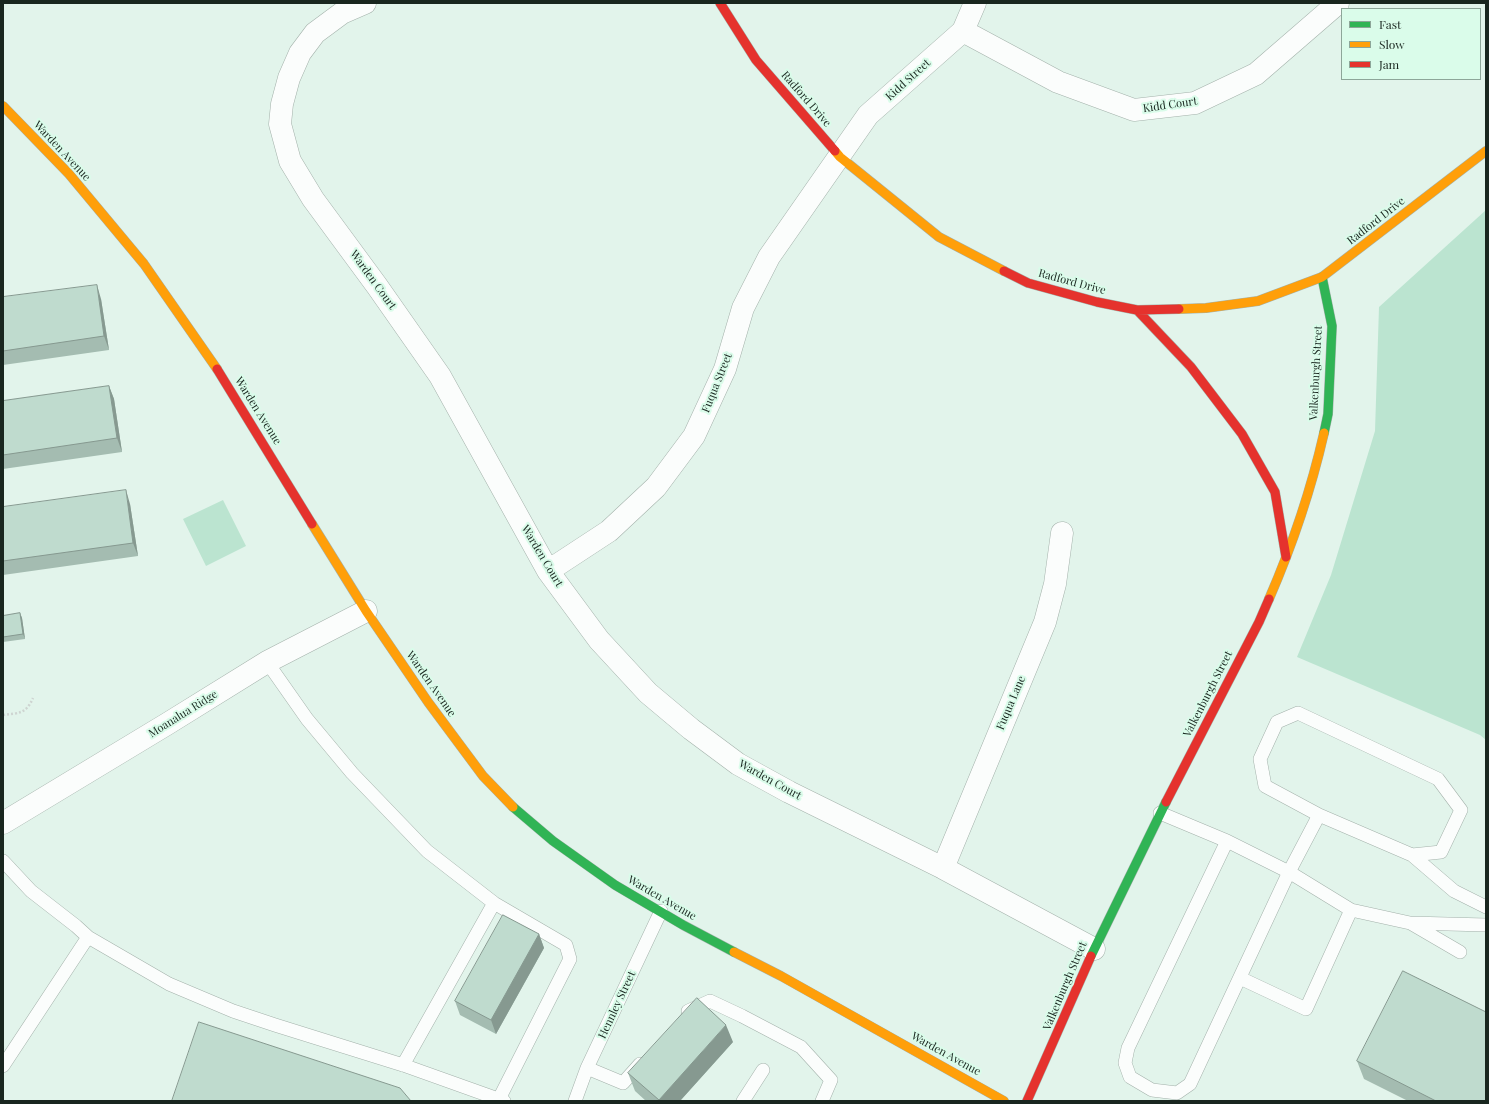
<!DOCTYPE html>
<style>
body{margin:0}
#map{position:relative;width:1489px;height:1104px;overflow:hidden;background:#e2f4eb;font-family:"Playfair Display",serif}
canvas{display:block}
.frame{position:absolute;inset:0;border:4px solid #19261f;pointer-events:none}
.legend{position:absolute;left:1341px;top:8px;width:140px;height:72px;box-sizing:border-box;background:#dafcea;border:1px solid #8da699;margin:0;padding:5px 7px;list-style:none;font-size:12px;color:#19261f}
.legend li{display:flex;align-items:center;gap:8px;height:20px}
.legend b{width:20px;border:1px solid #8da699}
</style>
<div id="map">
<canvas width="1489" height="1104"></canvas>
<div class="frame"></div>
<ul class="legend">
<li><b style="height:5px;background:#30b455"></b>Fast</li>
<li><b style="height:5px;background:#ff9f0a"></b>Slow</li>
<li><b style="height:5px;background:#e5322d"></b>Jam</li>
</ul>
</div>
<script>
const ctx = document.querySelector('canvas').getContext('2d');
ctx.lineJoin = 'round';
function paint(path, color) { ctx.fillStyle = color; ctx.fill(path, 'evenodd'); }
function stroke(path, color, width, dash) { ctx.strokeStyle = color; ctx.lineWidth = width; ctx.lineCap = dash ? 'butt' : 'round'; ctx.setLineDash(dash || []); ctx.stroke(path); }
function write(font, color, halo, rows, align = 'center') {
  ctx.font = font + ' "Playfair Display",serif'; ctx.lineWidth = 4; ctx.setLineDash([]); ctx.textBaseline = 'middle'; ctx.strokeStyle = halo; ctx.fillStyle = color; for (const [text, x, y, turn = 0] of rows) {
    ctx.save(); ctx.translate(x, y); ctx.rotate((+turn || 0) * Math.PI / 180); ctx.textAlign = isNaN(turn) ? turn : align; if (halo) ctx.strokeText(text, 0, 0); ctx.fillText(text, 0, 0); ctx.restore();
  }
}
paint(new Path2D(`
 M1486,210V740L1480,735L1297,657L1331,575L1375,431L1379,307Z
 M223,500L246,546L206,566L183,519Z`), '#bbe4d0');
const lane = new Path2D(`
 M267,662L307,719L352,773L427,851L494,903L566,945L570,959L499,1099
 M1298,713L1438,779L1461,810L1441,852L1412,855L1319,815L1265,786L1260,759L1277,722Z
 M1160,813L1227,841L1289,872L1351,910L1410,923L1486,925
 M1227,841L1128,1048L1125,1063L1130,1077L1152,1090L1177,1093L1190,1084L1289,872L1319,815
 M1412,855L1454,891L1486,907
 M3,861L31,891L76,926L88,937L3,1066
 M1412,924L1460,952
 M88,937L169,984L233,1011L275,1025L403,1065L504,1101
 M1240,978L1306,1009L1351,910
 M688,1011L710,1001L742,1016L801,1047L831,1080L822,1101
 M403,1065L494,903
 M587,1068L623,1083L640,1064
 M575,1101L587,1068L661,911
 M743,1101L763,1070`);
const street = new Path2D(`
 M365,3L342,13L315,33L300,53L289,78L282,104L280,124L290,161L313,199L377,286L440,376L548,571L599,640L648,693L691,729L738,764L789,792L943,868L1094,949
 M963,31L1058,82L1134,110L1195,103L1256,74L1338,3
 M548,571L609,531L656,487L694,436L725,369L743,308L769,257L868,115L963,31L975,3
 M3,823L167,724L267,662L366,611
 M943,868L1045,622L1055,584L1062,533`);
const fast = new Path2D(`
 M1322,277L1332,326L1328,414L1324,433
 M513,807L553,841L615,885L683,925L734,952
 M1091,956L1166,802`);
const slow = new Path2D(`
 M3,106L69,174L144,264L217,369
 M835,151L840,157L939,237L1004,271
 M1179,309L1206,308L1258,301L1322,277L1486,151
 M312,524L366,611L428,702L483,776L513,807
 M1269,599C1292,546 1311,490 1324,433
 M734,952L781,976L1004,1101`);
const jam = new Path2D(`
 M720,3L756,60L835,151
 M1004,271L1028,283L1097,302L1137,310L1179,309
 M1137,310L1191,367L1242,434L1275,492L1286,557
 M217,369L312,524
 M1166,802L1259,622L1269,599
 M1027,1101L1091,956`);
stroke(lane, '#a3b1aa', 14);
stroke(street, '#a3b1aa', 23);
stroke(fast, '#a3b1aa', 10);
stroke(slow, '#a3b1aa', 10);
stroke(jam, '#a3b1aa', 10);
stroke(new Path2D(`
 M3,715C19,713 26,714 33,698`), '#ced4d1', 2.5, [2, 2]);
stroke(lane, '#fbfdfc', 13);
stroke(street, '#fbfdfc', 22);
stroke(fast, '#30b455', 9);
stroke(slow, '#ff9f0a', 9);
stroke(jam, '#e5322d', 9);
paint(new Path2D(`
 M3,297L101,299L109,350L3,365Z
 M109,386L114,399L122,452L3,469V401Z
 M130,504L138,556L3,575V507Z
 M20,613L22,618L25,639L3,642V616Z
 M539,934L544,948L496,1034L460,1015L455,1001Z
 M733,1042L680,1101H646L635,1091L628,1073Z
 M1357,1061L1486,1101H1408L1364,1079Z`), '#a4bcb1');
paint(new Path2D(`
 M97,285L101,299L109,350L104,336Z
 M109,386L114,399L122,452L117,438Z
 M126,490L130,504L138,556L133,543Z
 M20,613L22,618L25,639L23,634Z
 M539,934L544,948L496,1034L491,1020Z
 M726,1025L733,1042L680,1101H659V1100Z`), '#869990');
const building = new Path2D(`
 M97,285L104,336L3,351V297Z
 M109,386L117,438L3,455V401Z
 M126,490L133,543L3,561V507Z
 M20,613L23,634L3,637V616Z
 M503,915L539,934L491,1020L455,1001Z
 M1403,971L1486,1012V1101H1436L1357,1061Z
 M697,998L726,1025L659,1100L628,1073Z
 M199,1022L400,1088L411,1101H172Z`);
paint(building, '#bfdbce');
stroke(building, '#869990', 1);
write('11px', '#19261f', '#dafcea', [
 ["Kidd Street",908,80,-42],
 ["Radford Drive",806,99,49],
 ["Kidd Court",1170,105,-8],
 ["Warden Avenue",62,151,47],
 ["Radford Drive",1376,221,-38],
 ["Warden Court",373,280,54],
 ["Radford Drive",1072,282,15],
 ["Valkenburgh Street",1316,373,-87],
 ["Fuqua Street",717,383,-68],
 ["Warden Avenue",258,411,58],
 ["Warden Court",542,556,59],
 ["Warden Avenue",431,684,55],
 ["Valkenburgh Street",1208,694,-63],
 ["Fuqua Lane",1011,703,-67],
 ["Moanalua Ridge",183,714,-32],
 ["Warden Court",770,780,29],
 ["Warden Avenue",662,898,30],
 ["Valkenburgh Street",1065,986,-67],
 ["Hennley Street",617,1005,-65],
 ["Warden Avenue",946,1054,29]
]);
</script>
